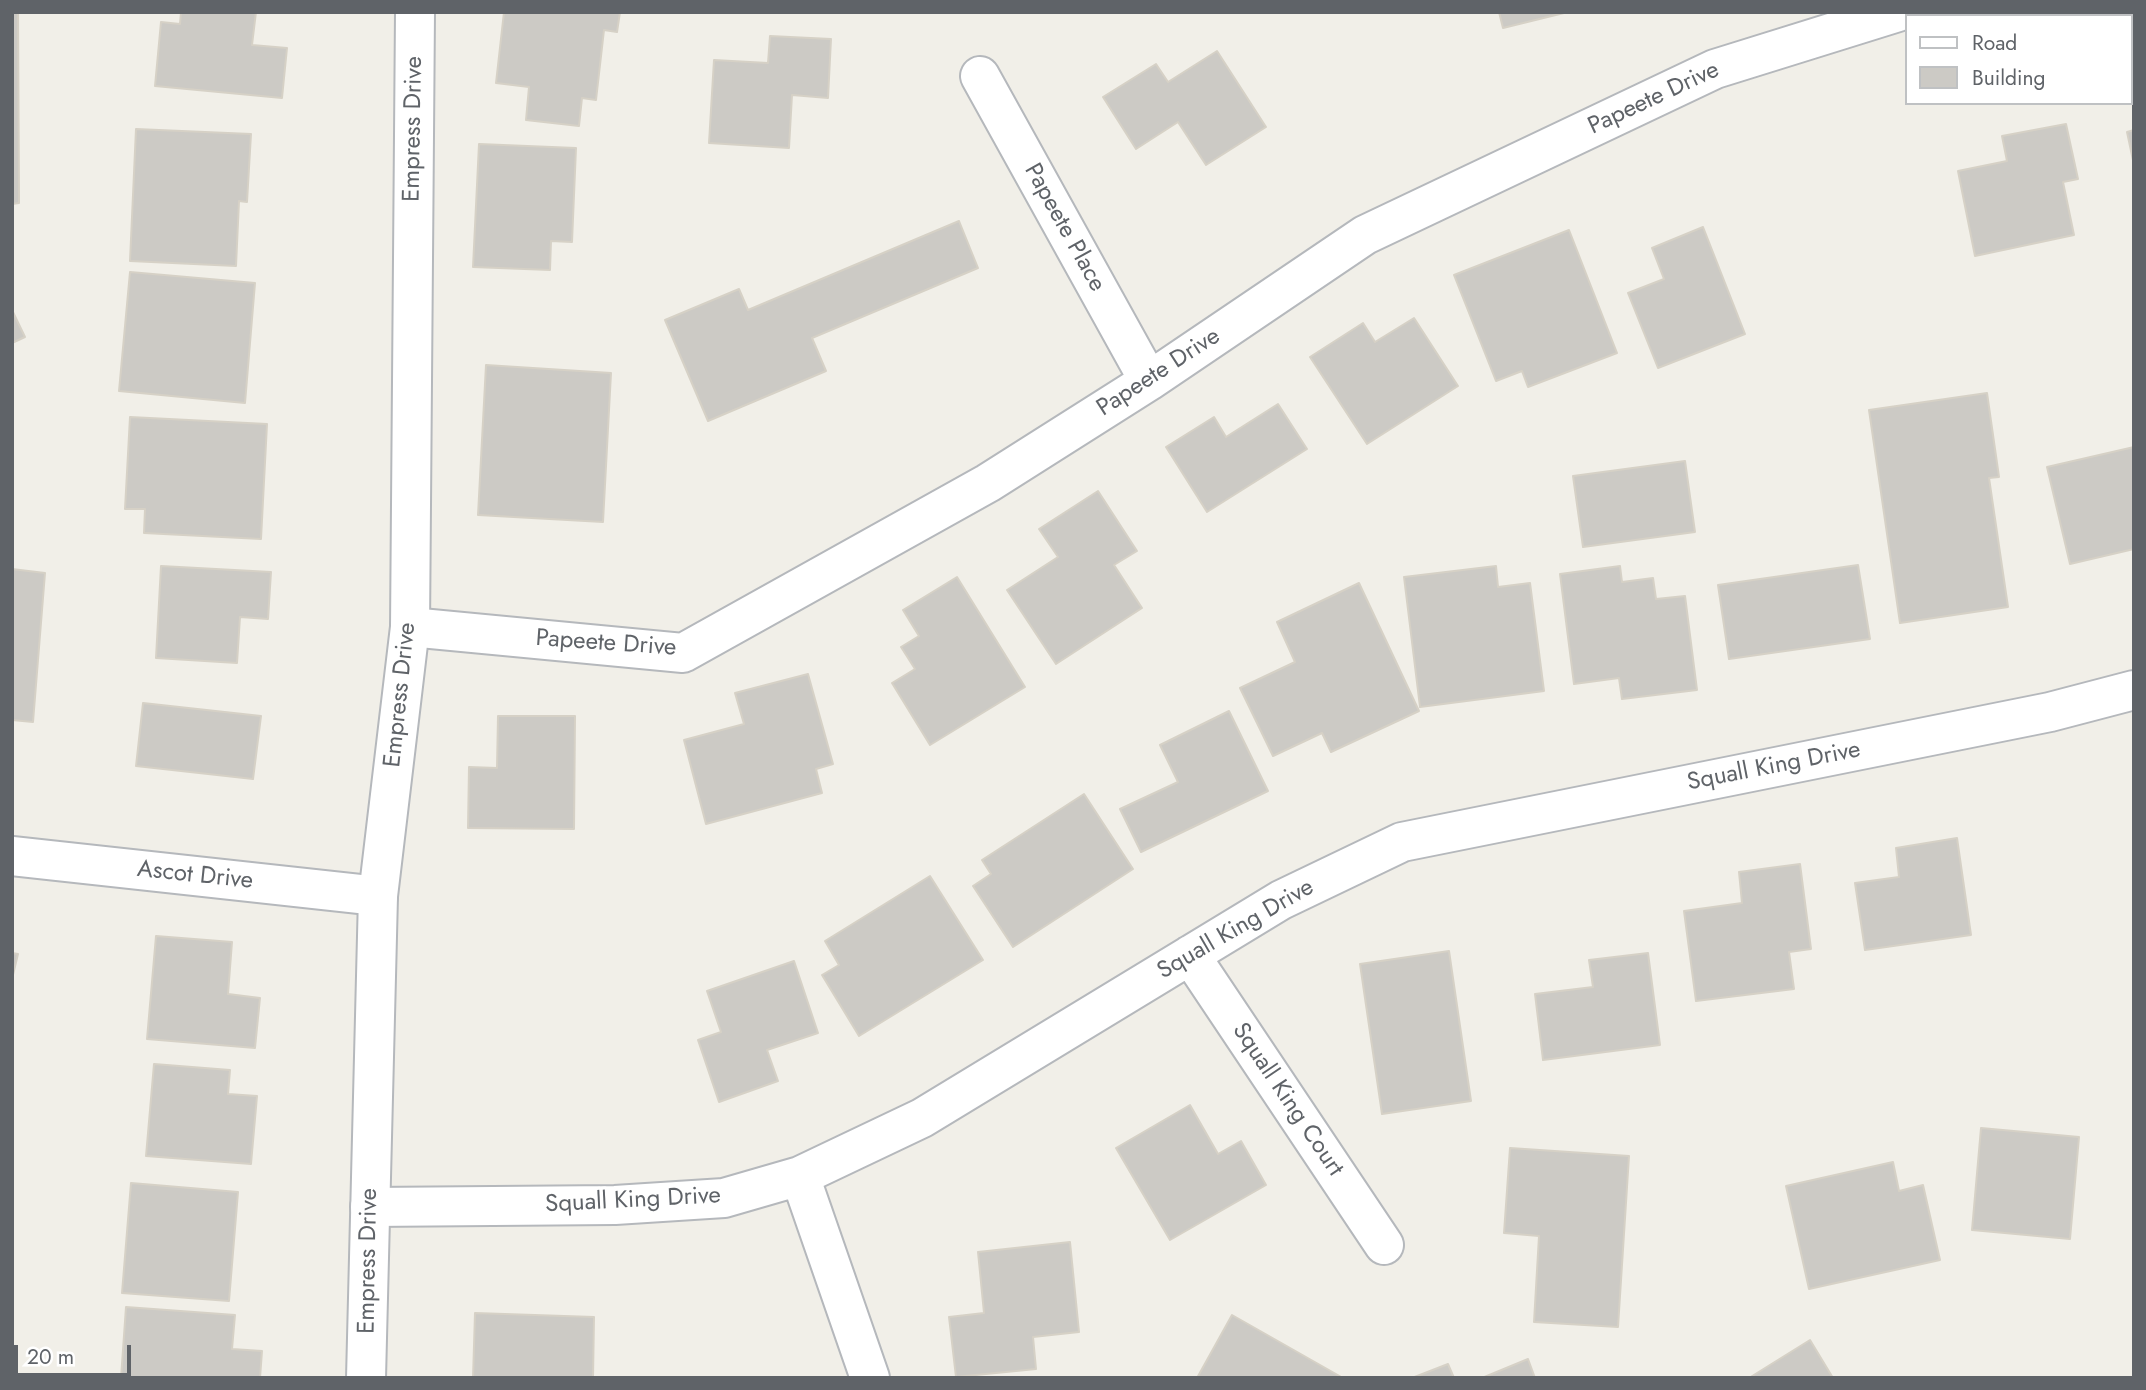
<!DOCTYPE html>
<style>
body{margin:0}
#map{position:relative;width:2146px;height:1390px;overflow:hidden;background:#f1efe8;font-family:Jost,sans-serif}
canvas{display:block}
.frame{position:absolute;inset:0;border:14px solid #5f6368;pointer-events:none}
.legend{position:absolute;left:1905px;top:14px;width:228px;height:91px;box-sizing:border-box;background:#fff;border:2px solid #bfc1c3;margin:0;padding:9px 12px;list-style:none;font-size:21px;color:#5f6368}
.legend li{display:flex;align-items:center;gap:14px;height:35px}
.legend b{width:35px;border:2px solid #bfc1c3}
.scale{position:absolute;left:14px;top:1345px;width:117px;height:32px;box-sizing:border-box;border:4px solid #5f6368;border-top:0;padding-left:9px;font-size:21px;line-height:24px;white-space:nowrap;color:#5f6368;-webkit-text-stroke:5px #fff;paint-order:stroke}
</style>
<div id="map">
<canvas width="2146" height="1390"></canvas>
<div class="frame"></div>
<ul class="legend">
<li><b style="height:9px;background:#fff"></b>Road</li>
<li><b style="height:19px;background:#cccac5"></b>Building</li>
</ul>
<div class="scale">20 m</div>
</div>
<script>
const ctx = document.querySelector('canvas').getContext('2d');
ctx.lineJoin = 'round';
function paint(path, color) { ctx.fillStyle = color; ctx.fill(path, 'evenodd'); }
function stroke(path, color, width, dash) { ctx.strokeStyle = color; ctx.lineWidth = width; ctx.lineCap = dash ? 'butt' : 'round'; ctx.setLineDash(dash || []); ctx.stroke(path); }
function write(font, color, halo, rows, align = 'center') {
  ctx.font = font + ' Jost,sans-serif'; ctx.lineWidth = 6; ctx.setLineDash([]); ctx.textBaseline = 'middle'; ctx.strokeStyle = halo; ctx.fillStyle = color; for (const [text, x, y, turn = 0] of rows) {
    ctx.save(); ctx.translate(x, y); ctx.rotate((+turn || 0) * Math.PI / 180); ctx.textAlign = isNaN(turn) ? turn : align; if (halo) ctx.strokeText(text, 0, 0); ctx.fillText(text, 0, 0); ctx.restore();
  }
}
const building = new Path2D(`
 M12,12H18L19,203L12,204Z
 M181,12H256L252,45L287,48L282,98L155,86L161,22L180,24Z
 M504,12H620L617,32L604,30L596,100L582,98L579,126L526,120L529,87L496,83Z
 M1499,12H1568L1503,28Z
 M770,36L831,39L828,98L792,95L789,148L709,143L714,60L768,63Z
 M1217,51L1266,127L1206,165L1178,122L1136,149L1103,97L1156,64L1168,82Z
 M2066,124L2078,179L2063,182L2074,235L1975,256L1958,171L2007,161L2002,136Z
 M136,129L251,134L247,202L239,201L236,266L130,261Z
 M2134,130V165L2127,132Z
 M479,144L576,148L572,242L551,241L550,270L473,267Z
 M959,221L978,268L812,338L826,371L708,421L665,320L739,289L748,310Z
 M1703,227L1745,334L1658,368L1628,293L1664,279L1652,248Z
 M1569,230L1617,353L1528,387L1522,371L1496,381L1454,275Z
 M130,272L255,283L245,403L119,391Z
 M12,310L25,337L12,343Z
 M1414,318L1458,386L1367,444L1310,357L1363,323L1375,342Z
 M486,365L611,373L603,522L478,515Z
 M1987,393L1999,477L1989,478L2008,607L1900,623L1869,410Z
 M1278,404L1307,449L1207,512L1166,447L1214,417L1226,437Z
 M130,417L267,424L261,539L144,533L145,509H125Z
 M2134,447V549L2070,564L2047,467Z
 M1685,461L1695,532L1583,547L1573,476Z
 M1098,491L1137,551L1114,565L1142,608L1056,664L1007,590L1058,557L1039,529Z
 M1858,565L1870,639L1729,659L1718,585Z
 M161,566L271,572L268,619L240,617L237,663L156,658Z
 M1496,566L1498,587L1530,583L1544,691L1420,707L1404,577Z
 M1620,566L1622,582L1653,578L1656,599L1685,596L1697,690L1622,699L1619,678L1574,684L1560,574Z
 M12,569L45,573L33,722L12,720Z
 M957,577L1025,687L930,745L892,683L915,669L901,647L919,636L903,610Z
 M1359,583L1419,711L1331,752L1322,733L1273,756L1240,688L1295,662L1277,622Z
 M808,674L833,764L816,769L822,793L706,824L684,740L744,724L735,693Z
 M143,703L261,716L253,779L136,766Z
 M1229,711L1268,791L1141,852L1120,809L1178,782L1160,745Z
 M498,716H575L574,829L468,828L469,767L497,768Z
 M1084,794L1133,869L1013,947L973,886L991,874L982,860Z
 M1957,838L1971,935L1865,950L1855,883L1899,877L1896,848Z
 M1800,864L1811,949L1789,952L1794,989L1696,1001L1684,911L1742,903L1739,872Z
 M930,876L983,960L859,1036L822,975L839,965L825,941Z
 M156,936L232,942L228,994L260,998L255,1048L147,1039Z
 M1449,951L1471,1101L1382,1114L1360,964Z
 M12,953L18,954L12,979Z
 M1648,953L1660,1045L1543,1060L1535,994L1593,987L1589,960Z
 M794,961L818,1033L767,1050L778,1081L719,1102L698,1040L721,1032L707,991Z
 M154,1064L230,1070L228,1094L257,1096L251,1164L146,1156Z
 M1190,1105L1218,1154L1241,1141L1266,1185L1170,1240L1116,1148Z
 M1981,1128L2079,1137L2070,1239L1972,1230Z
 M1510,1148L1629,1156L1618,1327L1534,1322L1539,1236L1504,1233Z
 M1893,1162L1899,1191L1923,1185L1940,1260L1809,1289L1786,1186Z
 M131,1183L238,1192L229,1301L122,1293Z
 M1070,1242L1079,1332L1033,1337L1036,1369L956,1377L949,1317L984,1313L978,1252Z
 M126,1307L235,1315L232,1349L262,1351L260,1378H121Z
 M475,1313L594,1317L593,1378H473Z
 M1232,1315L1343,1378H1197Z
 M1810,1340L1833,1378H1749Z
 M1528,1359L1535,1378H1482Z
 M1448,1364L1454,1378H1412Z`);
paint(building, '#cccac5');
stroke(building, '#d6d1c6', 2);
const minor = new Path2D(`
 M980,76L1149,381
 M410,627L683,653L988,483L1149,381L1365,235L1715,69L1898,12
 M12,856L378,896
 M1190,955L1384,1245
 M800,1176L870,1378
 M370,1207L615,1205L724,1198L800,1176L922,1118L1281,900L1402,842L2050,712L2134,690`);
const tertiary = new Path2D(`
 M366,1378L378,896L410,627L415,12`);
stroke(minor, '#b5b8bc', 42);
stroke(tertiary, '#b5b8bc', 42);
stroke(minor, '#fff', 38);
stroke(tertiary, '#fff', 38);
write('24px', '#5f6368', '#fff', [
 ["Papeete Drive",1654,99,-25],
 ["Empress Drive",414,129,-89],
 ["Papeete Place",1064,228,61],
 ["Papeete Drive",1159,373,-33],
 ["Papeete Drive",606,644,4],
 ["Empress Drive",401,695,-84],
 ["Squall King Drive",1774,767,-11],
 ["Ascot Drive",195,876,6],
 ["Squall King Drive",1236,930,-30],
 ["Squall King Court",1287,1100,56],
 ["Squall King Drive",633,1201,-3],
 ["Empress Drive",369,1261,-89]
]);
</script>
